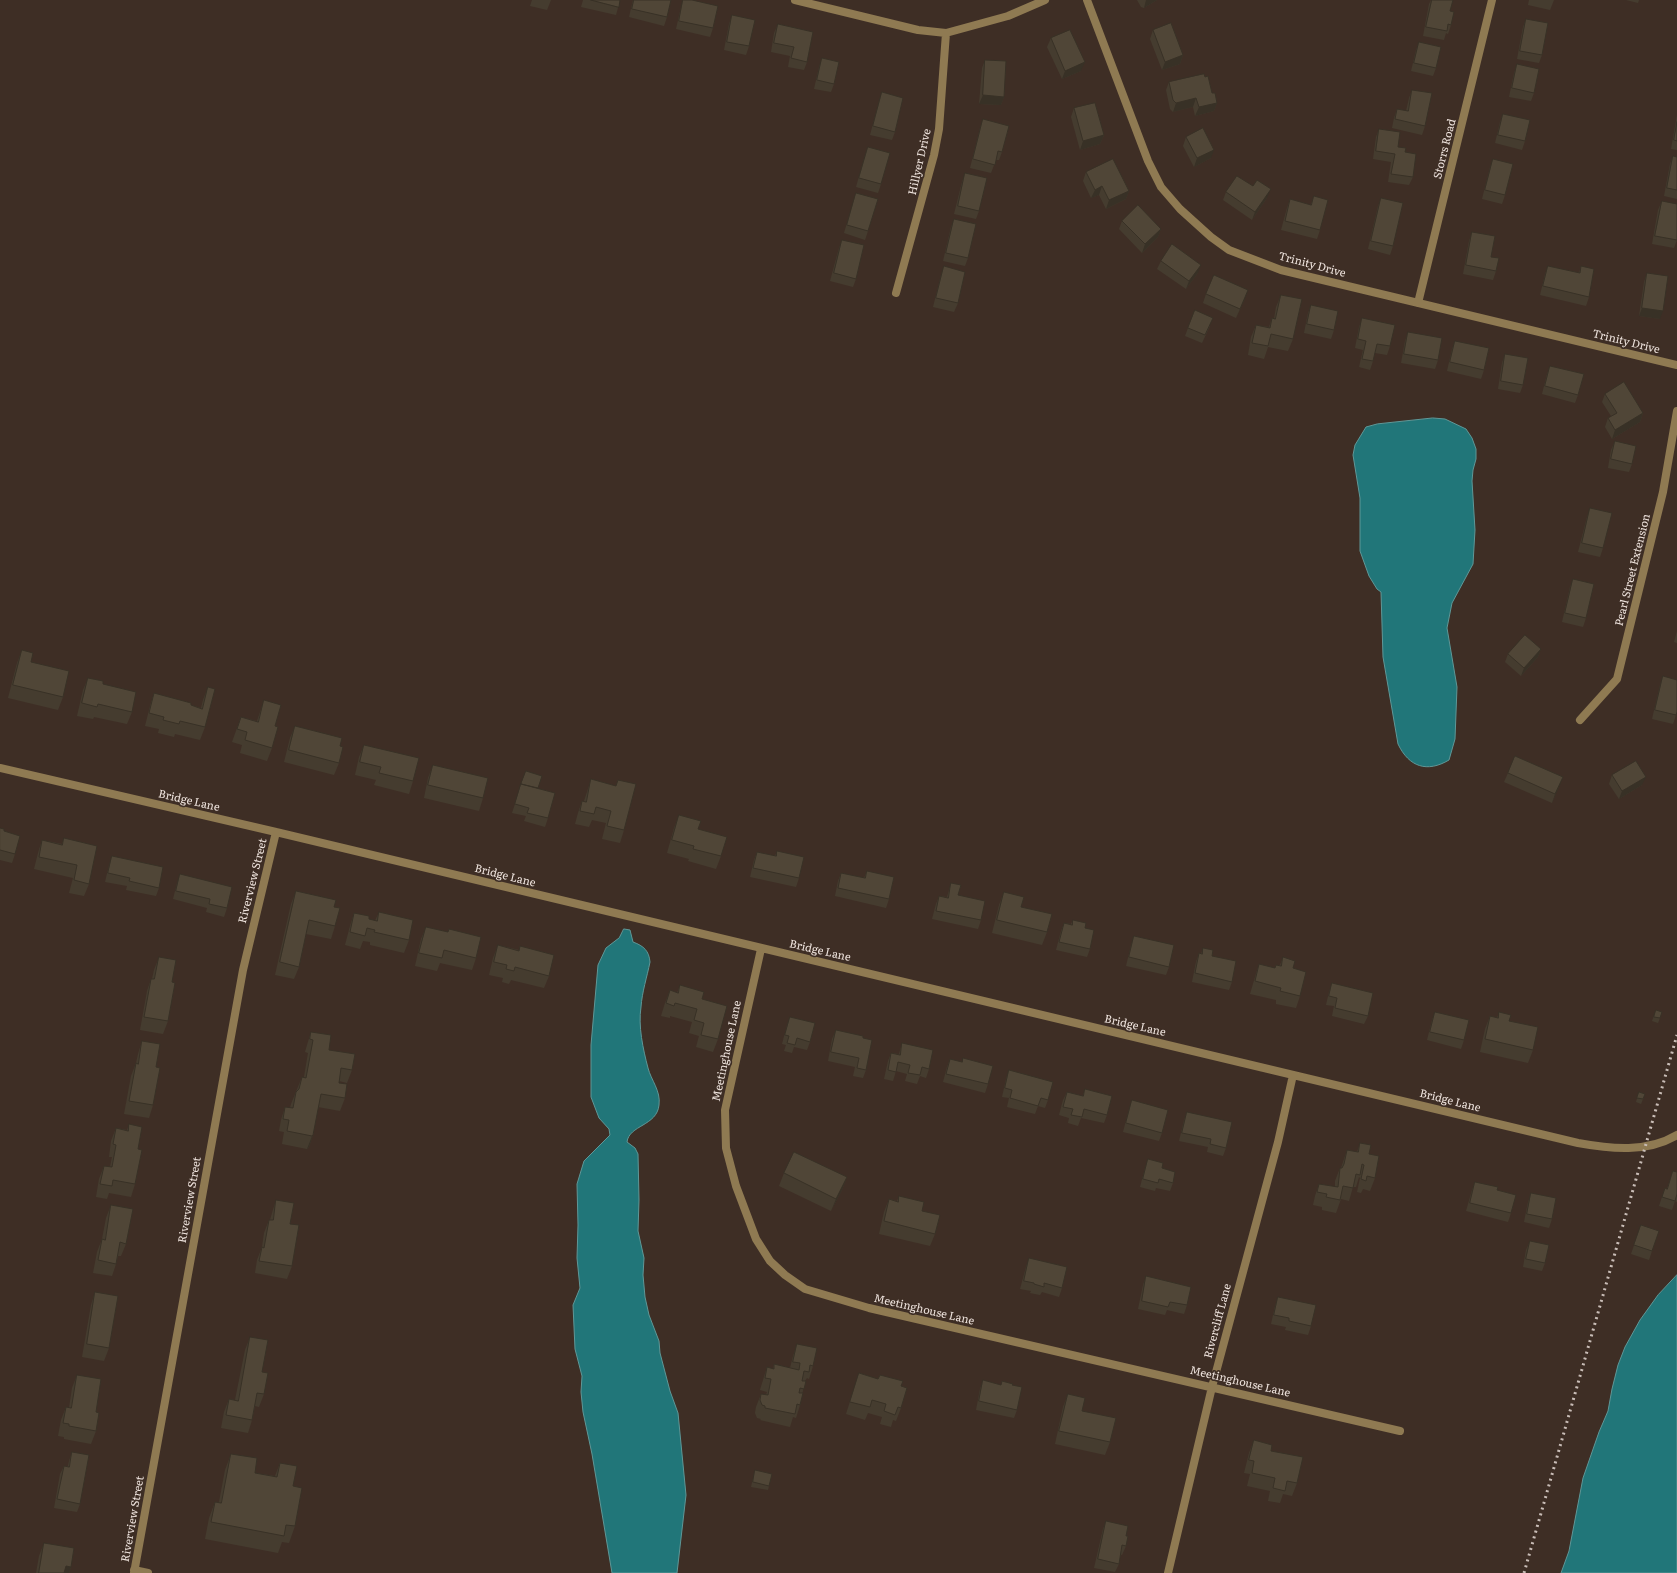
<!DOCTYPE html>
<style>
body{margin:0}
canvas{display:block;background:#3e2e25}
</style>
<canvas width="1677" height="1573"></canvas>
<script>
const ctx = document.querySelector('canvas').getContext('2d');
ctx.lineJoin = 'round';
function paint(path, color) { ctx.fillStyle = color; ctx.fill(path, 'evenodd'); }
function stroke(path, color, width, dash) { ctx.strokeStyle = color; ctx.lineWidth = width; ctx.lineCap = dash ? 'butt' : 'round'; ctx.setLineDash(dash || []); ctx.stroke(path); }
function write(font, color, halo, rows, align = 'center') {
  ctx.font = font + ' Literata,serif'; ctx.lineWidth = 3.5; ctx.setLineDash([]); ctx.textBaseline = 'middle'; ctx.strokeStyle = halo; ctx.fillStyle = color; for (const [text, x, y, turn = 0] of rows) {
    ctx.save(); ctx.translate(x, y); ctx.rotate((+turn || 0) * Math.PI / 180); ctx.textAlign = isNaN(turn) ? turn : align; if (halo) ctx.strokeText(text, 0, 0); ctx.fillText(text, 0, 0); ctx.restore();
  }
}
const water = new Path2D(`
 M1433,418L1445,419L1466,429L1472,438L1476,449V459L1473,470L1472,481L1475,530L1473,564L1452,603L1447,628L1457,687L1455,739L1449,760C1427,773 1409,767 1398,744L1383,657L1381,592L1377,589L1369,576L1360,551V498L1353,455L1355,445L1366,427L1377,424Z
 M624,929L630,930L633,942C644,946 649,951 650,962C647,977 642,992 641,1007C638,1026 643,1049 648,1068C651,1080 661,1091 659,1105C657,1126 629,1125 627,1142L635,1148L638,1154L639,1200L638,1231L644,1258L643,1275L645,1297L649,1315L659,1341L660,1353L670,1391L678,1413L686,1495L677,1573H612L592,1454L583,1412L581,1392L582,1376L575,1349L573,1305L580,1288L577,1258L578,1225L577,1184L584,1161L610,1135L609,1129L599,1118L591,1097V1045L598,965L606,948L619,938Z
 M1677,1275V1573H1561L1569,1551L1583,1478L1599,1432L1608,1411L1612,1389L1618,1365L1625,1347L1640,1320L1658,1295Z`);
paint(water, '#217679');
stroke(water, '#5f9797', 1);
stroke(new Path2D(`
 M795,0L918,30L946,33L1008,16L1045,0
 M1087,0L1148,161L1161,187L1180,209L1211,237L1229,250L1281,270L1677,365
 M896,293L934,155L939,129L946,33
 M1418,303L1492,0
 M1580,720L1617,679L1663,492L1677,411
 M0,768L276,832L1578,1143C1611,1149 1647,1153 1677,1135
 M761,949L725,1110L726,1148L736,1186L756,1239L770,1261L785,1275L805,1289L869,1308L1400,1431
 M134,1570L148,1573
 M134,1573L243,970L276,832
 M1168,1573L1212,1387L1278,1142L1293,1075`), '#8f7a52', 8);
stroke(new Path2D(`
 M1524,1573L1677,1035`), '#c9bdb7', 3, [2, 4]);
paint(new Path2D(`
 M532,0H551L547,10L530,6Z
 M583,0H620L616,15L581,7Z
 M633,0H671L667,17L664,26L629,17Z
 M683,0L713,28L710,37L676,29L681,7Z
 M1137,0H1157L1144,8L1141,7Z
 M1431,0H1453L1450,11L1451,25L1448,34L1446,33L1444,40L1423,36L1429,4Z
 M1529,0H1554L1550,10L1528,5Z
 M1626,0H1639L1638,3Z
 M732,15L749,46L746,55L724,50L729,24Z
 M1526,19L1542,55L1539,63L1517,59L1523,27Z
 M778,24L807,62L804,70L788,67L790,56L771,52L774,33Z
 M1153,30L1183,55L1180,64L1162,70L1150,39Z
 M1051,38L1081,71L1062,79L1047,47Z
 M1419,42L1436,68L1433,76L1411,71L1416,50Z
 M822,58L834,84L831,92L814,89L819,67Z
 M985,60L1004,97L1001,105L979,104L982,68Z
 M1517,64L1534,93L1531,101L1509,97L1514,73Z
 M1205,77L1217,103L1214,111L1195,116L1193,107L1173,112L1170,109L1166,90L1169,82Z
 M1412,90L1425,126L1422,135L1392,128L1394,118L1397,109L1406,111L1409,98Z
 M882,92L895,132L892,140L870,135L879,101Z
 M1074,108L1104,135L1100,144L1080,150L1071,117Z
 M1503,114L1525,141L1522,150L1495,143L1500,122Z
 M1677,115V150L1671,149Z
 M983,119L1002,152L999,160H996L991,173L970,168L980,128Z
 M1379,129L1398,147L1405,152L1413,177L1409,185L1388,182L1391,162L1373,159L1376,137Z
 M1186,137L1211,158L1194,167L1183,146Z
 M868,147L881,184L878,193L856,187L865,155Z
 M1673,156L1677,157V199L1664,196L1670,164Z
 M1493,159L1505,195L1502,204L1482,199L1490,167Z
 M1086,172L1129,191L1126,199L1106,209L1099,195L1091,198L1083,181Z
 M965,173L979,211L976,219L954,214L962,182Z
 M1253,186L1267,198L1252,220L1223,200L1226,192Z
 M856,193L868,231L865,240L844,233Z
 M1314,196L1320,230L1317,239L1281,230L1287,208L1290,199L1311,205Z
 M1381,198L1393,246L1390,255L1368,249L1378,206Z
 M1662,201L1677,240L1674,248L1652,244L1658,210Z
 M954,219L968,258L965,266L943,261L951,227Z
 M1122,221L1161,229L1158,237L1142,253L1119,229Z
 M1472,232L1491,257L1496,271L1493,280L1463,274L1469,241Z
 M842,240L856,279L853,287L830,281L839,248Z
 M1161,261L1198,273L1186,289L1157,269Z
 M944,266L958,303L954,312L933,307L941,275Z
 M1548,266L1579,273L1581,266L1589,297L1586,306L1540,295L1545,274Z
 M1647,273L1660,319L1639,316L1644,282Z
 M1206,294L1245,299L1236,318L1203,303Z
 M1281,295L1293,339L1288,351L1268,347L1264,359L1248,355L1251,337L1256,325L1269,327L1272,318L1274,319L1276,307Z
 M1311,305L1334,330L1331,339L1304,333L1308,313Z
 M1362,318L1390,346L1387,355L1375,353L1373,361L1370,370L1359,367L1363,350L1355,348L1359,327Z
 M1210,326L1202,343L1185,336L1188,328Z
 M1408,332L1438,360L1435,369L1401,363L1405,341Z
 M1455,341L1484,370L1481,379L1447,371L1452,349Z
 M1505,354L1523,385L1520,393L1498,389L1502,363Z
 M1550,366L1578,395L1575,403L1542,394L1547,374Z
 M1605,394L1643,413L1640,422L1612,439L1605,427L1608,418L1611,416L1602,402Z
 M1615,441L1632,464L1629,472L1608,468L1611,450Z
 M1590,508L1603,548L1600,557L1578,552L1587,517Z
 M1573,579L1586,618L1583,627L1562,622L1570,587Z
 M1677,631V643L1674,642Z
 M1541,649L1538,657L1521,676L1505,662L1508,654Z
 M22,650L31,662L63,697L58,710L8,698L17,663Z
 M1663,676L1676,715L1673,724L1652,719L1660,685Z
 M88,678L103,684L132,712L127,724L94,717L93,719L77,716L83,690Z
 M208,687L205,727L200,740L175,734L174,737L158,733L159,729L145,726L150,706L154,693L201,708L203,700Z
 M264,700L275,726L272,748L267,761L240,753L242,745L232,742L241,717L257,721Z
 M295,726L340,746L339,763L334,775L284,762L290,738Z
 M364,745L413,781L409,794L374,785L376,780L355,775L359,757Z
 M433,765L483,798L479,811L424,798L428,778Z
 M526,771L538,788L548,818L545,827L524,821L526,816L512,813Z
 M1508,773L1563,777L1552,803L1504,782Z
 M1612,775L1642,785L1619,799L1609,784Z
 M591,779L616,786L618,780L624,830L620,843L602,839L606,823L592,820L589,827L575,824L578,813L582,801H584L587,792Z
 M679,815L698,829L721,856L716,869L688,861L689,859L667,853L674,828Z
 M0,828L15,854L12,863L0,860Z
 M64,838L89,884L84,896L69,893L73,878L34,869L38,853L42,840L62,844Z
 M777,851L799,878L796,887L750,877L754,860L757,852L775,856Z
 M112,856L159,888L156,896L126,890L127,886L105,882L109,865Z
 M867,871L889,899L886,908L835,896L838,881L841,873L864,878Z
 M180,874L227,908L224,917L206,912L207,908L173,899L177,883Z
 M951,883L958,895L981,920L978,929L932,919L936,904L939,896L947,897Z
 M296,891L334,907L335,926L331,939L306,934L299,967L294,979L275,975L291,904Z
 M1004,892L1021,907L1047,932L1042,945L992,933L999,905Z
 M379,912L409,940L404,953L370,945V942L363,941L360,949L345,945L350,926L354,913L369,919L375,921Z
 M1073,920L1085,928L1090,949L1087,957L1056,950L1061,931L1064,923L1071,924Z
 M426,927L448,932L449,929L476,958L472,970L440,963L437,971L415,966L421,939Z
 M1134,936L1169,967L1166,975L1126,966L1131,945Z
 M498,945L519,950L520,946L549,976L544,988L511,980L509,984L502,982L503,978L489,975L493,958Z
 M1203,948L1212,956L1232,982L1229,990L1192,982L1196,962L1199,953L1201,954Z
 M159,957L168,1021L163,1034L140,1030L147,991L151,979H152L154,970Z
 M1283,957L1293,968L1300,996L1296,1008L1276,1004V1000L1250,994L1255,977L1259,964L1275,968L1280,965Z
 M1332,983L1368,1016L1364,1024L1332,1016L1334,1006L1326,1005L1329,992Z
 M680,985L702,999L718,1039L713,1052L696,1047L699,1036L689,1033L692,1022L670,1016V1018L661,1016L665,1003L670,990L677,993Z
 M1656,1010L1660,1018L1658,1023L1652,1021Z
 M1435,1012L1464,1040L1461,1049L1427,1040L1432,1020Z
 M1499,1012L1509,1021L1533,1050L1528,1063L1480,1052L1485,1029L1490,1016L1497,1018Z
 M790,1017L810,1042L807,1050L794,1047L792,1053L784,1051L786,1045L782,1044L787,1025Z
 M836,1030L863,1038L866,1070L863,1078L853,1076L855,1067L828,1061L832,1039Z
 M311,1032L329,1050L352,1070L347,1083L339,1081V1083L345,1098L340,1111L318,1107L313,1135L309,1147L307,1149L282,1144L284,1132L279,1131L281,1120L285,1107L290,1108L291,1104L302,1077H304L308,1053L305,1052L307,1045Z
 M142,1041L156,1067L153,1105L149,1118L124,1114L131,1076L136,1063L138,1054Z
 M902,1043L929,1069L926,1078L920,1076L917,1084L905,1081L907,1074L896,1071L893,1081L884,1079L888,1061L891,1053L899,1054Z
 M963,1058L988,1084L985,1093L943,1082L947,1067L950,1059L962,1062Z
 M1009,1070L1048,1100L1045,1108L1038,1106L1035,1114L1007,1107L1009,1098L1002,1097L1006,1079Z
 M1085,1089L1107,1115L1104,1123L1081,1118L1078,1126L1068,1123L1069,1118L1059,1115L1063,1100L1067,1092L1083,1096Z
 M1639,1092L1645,1094L1641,1104L1636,1102Z
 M1132,1100L1162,1133L1159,1141L1123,1132L1129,1109Z
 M1187,1112L1226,1148L1223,1156L1207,1152L1208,1147L1179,1141L1184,1120Z
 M129,1124L138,1149L135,1184L131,1197L109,1193L107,1199L96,1197L99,1179L104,1166L110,1167L112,1157H109L111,1141L116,1128L127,1130Z
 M1360,1143L1369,1154L1375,1178L1370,1191L1363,1189L1361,1193L1357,1192L1360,1178L1359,1177L1356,1187H1353L1349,1201L1341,1199L1336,1213L1322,1210V1207L1313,1205L1315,1196L1319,1184L1335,1187V1181L1340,1168H1341L1347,1150L1357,1152Z
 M1148,1159L1162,1168L1173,1183L1170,1191L1156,1188L1155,1191L1140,1187L1145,1168Z
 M1673,1171L1677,1172V1202L1675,1201L1672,1210L1659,1206L1665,1188L1667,1189Z
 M784,1173L847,1177L842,1190L831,1211L779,1186Z
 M1475,1182L1497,1190L1511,1213L1508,1222L1466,1211L1472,1190Z
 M1531,1193L1552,1219L1549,1228L1524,1222L1528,1202Z
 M899,1196L922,1211L935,1234L930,1246L879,1234L884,1212L889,1199L897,1201Z
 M276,1200L290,1224L292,1266L287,1279L255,1273L257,1260L262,1247L264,1233L269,1220H270L272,1213Z
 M111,1205L126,1244L121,1256H118L116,1264L112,1276L93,1273L97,1252L102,1239L106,1218Z
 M1641,1225L1652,1251L1649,1260L1631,1254Z
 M1530,1241L1545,1263L1542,1271L1523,1267L1526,1250Z
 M1029,1258L1062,1288L1059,1297L1042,1292L1040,1295L1030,1293L1031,1291L1020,1289L1026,1267Z
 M1146,1276L1187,1305L1184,1314L1167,1310L1165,1315L1138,1309L1143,1285Z
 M95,1292L109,1348L104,1361L82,1357L91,1305Z
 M1278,1297L1311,1326L1308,1335L1285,1330L1286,1327L1271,1324L1275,1306Z
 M250,1337L262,1372L264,1394L259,1407L255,1406L252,1420L248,1433L221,1428L224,1412L229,1399L235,1400L245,1350Z
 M797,1344L813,1366L809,1379L807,1378L805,1381L800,1405L796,1418L793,1417L790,1427L760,1420L761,1419L757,1418L755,1413L756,1407L761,1394L766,1395L767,1392L760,1390L763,1380L767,1367L773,1369L774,1364L790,1368L793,1356Z
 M859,1373L901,1386V1408L896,1421L893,1420L891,1427L880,1424L882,1417L868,1413L865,1420L846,1414Z
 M77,1375L96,1412V1431L91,1444L64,1439V1437L58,1436L61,1420L66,1407L69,1408L72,1388Z
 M983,1380L1001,1385L1002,1381L1017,1410L1014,1418L976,1410L980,1389Z
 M1068,1394L1110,1442L1105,1455L1055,1444L1063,1407Z
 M1254,1440L1271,1451L1297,1483L1292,1496L1283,1494L1280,1503L1268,1501L1270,1491L1247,1486L1250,1474L1244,1473L1249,1453Z
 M72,1452L80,1504L77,1512L54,1508L60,1474L64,1466H68L69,1461Z
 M231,1454L255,1473L275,1476L280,1463L293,1486L295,1526L289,1543L282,1542L278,1553L205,1539L209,1518L215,1502H219L225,1470Z
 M755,1470L769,1486L768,1490L751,1487L754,1474Z
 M1106,1521L1126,1536V1546L1122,1555L1120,1554L1119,1564L1115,1572L1094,1568L1103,1529Z
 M44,1543L71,1567L69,1573H36L39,1556Z`), '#453c2f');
paint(new Path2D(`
 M1146,0H1157L1144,8Z
 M1183,55L1180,64L1162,70L1165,62Z
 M1085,62L1081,71L1062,79L1065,71Z
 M983,95L1004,97L1001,105L979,104Z
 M1196,98L1193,107L1173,112L1176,103Z
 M1217,103L1214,111L1195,116L1199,107Z
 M1104,135L1100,144L1080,150L1083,141Z
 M1214,150L1211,158L1194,167L1197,158Z
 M1102,186L1099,195L1091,198L1095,190Z
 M1271,189L1267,198L1252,220L1255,212Z
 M1129,191L1126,199L1106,209L1109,200Z
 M1161,229L1158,237L1142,253L1145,244Z
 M1201,265L1198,273L1186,289L1189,281Z
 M1248,290L1245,299L1236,318L1240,309Z
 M1642,308L1663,311L1660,319L1639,316Z
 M1643,413L1640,422L1612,439L1615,430Z
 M1541,649L1538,657L1521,676L1524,668Z
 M1563,777L1560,785L1552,803L1555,794Z
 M1646,777L1642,785L1619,799L1622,791Z
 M313,1135L309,1147L307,1149L312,1136Z
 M847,1177L842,1190L831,1211L836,1199Z
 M66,1566L71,1567L69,1573H63Z`), '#383126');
const building = new Path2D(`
 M591,0H620L619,7Z
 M634,0H671L667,17L632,9Z
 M683,0H692L718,6L713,28L679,21Z
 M1432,0H1453L1450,11L1454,12L1451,25L1448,24L1447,31L1426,27Z
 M732,15L755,20L749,46L727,42Z
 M1526,19L1548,23L1542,55L1520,51Z
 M1171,23L1183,55L1165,62L1153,30Z
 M778,24L813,32L807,62L791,58L794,47L774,43Z
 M1070,30L1085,62L1065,71L1051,38Z
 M1419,42L1441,47L1436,68L1414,63Z
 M822,58L839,62L834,84L817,80Z
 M985,60L1006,61L1004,97L983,95Z
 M1517,64L1539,69L1534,93L1512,88Z
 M1204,74L1205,77L1208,76L1212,93H1215L1217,103L1199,107L1196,98L1176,103L1173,100L1169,82Z
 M1412,90L1432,93L1425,126L1395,119L1397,109L1408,111Z
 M882,92L903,98L895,132L873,126Z
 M1095,103L1104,135L1083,141L1074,108Z
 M1503,114L1530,120L1525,141L1498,135Z
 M983,119L1009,126L1002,152L998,151L995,165L973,159Z
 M1677,122V141L1674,140Z
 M1203,128L1214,150L1197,158L1186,137Z
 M1379,129L1400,132L1398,147L1406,148L1405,152L1416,154L1413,177L1391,174L1395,154L1376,151Z
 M868,147L890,153L881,184L859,178Z
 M1673,156L1677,157V190L1667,188Z
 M1113,159L1129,191L1109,200L1102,186L1095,190L1086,172Z
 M1493,159L1513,164L1505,195L1485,190Z
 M965,173L987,178L979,211L958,206Z
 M1237,176L1253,186L1257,180L1271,189L1255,212L1226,192Z
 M856,193L878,199L868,231L847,225Z
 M1314,196L1328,200L1320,230L1285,221L1290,199L1311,205Z
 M1381,198L1403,203L1393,246L1371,241Z
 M1662,201L1677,204V240L1655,236Z
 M1138,205L1161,229L1145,244L1122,221Z
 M954,219L976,224L968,258L946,253Z
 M1472,232L1495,236L1491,257L1499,258L1496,271L1466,265Z
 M842,240L864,245L856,279L834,273Z
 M1172,244L1201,265L1189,281L1161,261Z
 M944,266L965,272L958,303L936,298Z
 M1548,266L1580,273L1581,266L1594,269L1589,297L1543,286Z
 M1647,273L1668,276L1663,311L1642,308Z
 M1214,275L1248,290L1240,309L1206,294Z
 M1281,295L1302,299L1293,339L1271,334L1268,346L1252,343L1256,325L1270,328L1272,318L1275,319Z
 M1311,305L1338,311L1334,330L1307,324Z
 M1195,310L1213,318L1205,335L1188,328Z
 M1362,318L1395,325L1390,346L1377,344L1373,361L1362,359L1366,341L1358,339Z
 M1408,332L1442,338L1438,360L1404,354Z
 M1455,341L1489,348L1484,370L1450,362Z
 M1505,354L1528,358L1523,385L1501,381Z
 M1550,366L1584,374L1578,395L1545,386Z
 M1624,382L1643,413L1615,430L1608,418L1617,413L1605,394Z
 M1615,441L1636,446L1632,464L1611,459Z
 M1590,508L1612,513L1603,548L1582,543Z
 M1573,579L1594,584L1586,618L1565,613Z
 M1525,635L1541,649L1524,668L1508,654Z
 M22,650L33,653L31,662L69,671L63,697L13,685Z
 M1663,676L1677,680V712L1676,715L1655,710Z
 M88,678L103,681V684L136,692L132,712L98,704L97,707L82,703Z
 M208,687L215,689L205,727L180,721L179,724L163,720L164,717L149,713L154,693L191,703V705L202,709Z
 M264,700L281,705L275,726L278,727L272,748L245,740L247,732L237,729L241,717L258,722Z
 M295,726L342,738L340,746L343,747L339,763L289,750Z
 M364,745L419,758L413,781L379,773L381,767L360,762Z
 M1515,756L1563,777L1555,794L1508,773Z
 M1636,761L1646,777L1622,791L1612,775Z
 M433,765L488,778L483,798L428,785Z
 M526,771L542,776L538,788L521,784Z
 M591,779L616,786L618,780L636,784L624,830L607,826L611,811L596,807L594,814L580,811L582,801L586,802Z
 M521,784L555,793L548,818L527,813L529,808L515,804Z
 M679,815L701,821L698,829L727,837L721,856L693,849L694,846L672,840Z
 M0,828L4,829V831L20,836L15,854L0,850Z
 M64,838L97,846L89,884L74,880L77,865L39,857L42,840L62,845Z
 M777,851L804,857L799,878L753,868L757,852L776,856Z
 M112,856L163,867L159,888L129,881L130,878L108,873Z
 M867,871L894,877L889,899L838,888L841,873L865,878Z
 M180,874L232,887L227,908L209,904L210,899L176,891Z
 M951,883L961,885L958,895L985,901L981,920L936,911L939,896L948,898Z
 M296,891L336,900L334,907L340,908L335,926L309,920L299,967L280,962Z
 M1004,892L1024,897L1021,907L1052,914L1047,932L997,920Z
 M379,912L413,920L409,940L374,932L375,930L367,928L365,936L350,932L354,913L369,916V919L377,921Z
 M1073,920L1086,923L1085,928L1094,930L1090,949L1059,942L1064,923L1072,925Z
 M426,927L448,932L449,929L481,937L476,958L444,950L442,958L419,953Z
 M1134,936L1174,945L1169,967L1129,957Z
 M498,945L519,951L520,946L554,955L549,976L515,967L514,971L506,969L507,965L494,962Z
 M1203,948L1213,950L1212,956L1236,961L1232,982L1195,973L1199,953L1202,954Z
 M159,957L176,960L172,982L175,983L168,1021L144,1017L151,979H154Z
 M1283,957L1295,961L1293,968L1306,972L1300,996L1280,991L1281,988L1255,981L1259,964L1275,968L1276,965L1281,966Z
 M1332,983L1373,993L1368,1016L1335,1008L1337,998L1329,996Z
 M680,985L704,992L702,999L727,1006L718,1039L701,1035L704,1023L694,1020L697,1009L675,1003L674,1006L666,1003L670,990L678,993Z
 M1656,1010L1662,1012L1660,1018L1654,1017Z
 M1435,1012L1469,1020L1464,1040L1430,1032Z
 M1499,1012L1511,1015L1509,1021L1538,1027L1533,1050L1485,1039L1490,1016L1498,1018Z
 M790,1017L815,1023L810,1042L797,1038L795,1045L787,1043L789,1036L785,1035Z
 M836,1030L863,1036V1038L872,1040L866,1070L857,1068L859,1058L831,1052Z
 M311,1032L331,1035L329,1050L355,1054L352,1070L341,1068L339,1083L347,1084L345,1098L321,1094L313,1135L312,1136L287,1131L289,1120L283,1119L285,1107L293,1108L296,1092L299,1089L302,1077L306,1078L313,1040L310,1039Z
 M142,1041L160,1044L156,1067L160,1068L153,1105L129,1101L136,1063L138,1064Z
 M902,1043L933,1050L929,1069L922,1067L920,1075L908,1073L910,1065L898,1062L896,1072L888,1070L891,1053L900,1055Z
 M963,1058L993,1066L988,1084L946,1074L950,1059L962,1062Z
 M1009,1070L1053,1082L1048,1100L1041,1098L1038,1106L1010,1098L1012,1090L1005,1088Z
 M1085,1089L1112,1096L1107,1115L1084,1109L1082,1117L1071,1115L1073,1109L1063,1107L1067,1092L1083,1096Z
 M1639,1092L1645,1094L1643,1099L1637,1098Z
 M1132,1100L1168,1110L1162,1133L1126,1123Z
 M1187,1112L1232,1122L1226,1148L1210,1144L1211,1139L1182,1133Z
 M129,1124L142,1127L138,1149L142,1150L135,1184L113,1180L112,1186L100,1184L104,1166L112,1167L116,1145L113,1144L116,1128L128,1131Z
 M1360,1143L1371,1145L1369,1154L1379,1156L1375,1178L1367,1176L1366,1181L1361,1179L1364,1165L1362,1164L1360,1175L1356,1174L1353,1188L1343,1186L1340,1200L1326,1197L1327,1194L1317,1192L1319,1184L1338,1187L1340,1168H1342L1344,1164L1347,1150L1358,1152Z
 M794,1152L847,1177L836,1199L784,1173Z
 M1148,1159L1163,1163L1162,1168L1175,1172L1173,1183L1159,1179L1158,1183L1143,1179Z
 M1673,1171L1677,1172V1194L1675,1201L1662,1197L1665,1188L1667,1189Z
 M1475,1182L1498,1187L1497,1190L1516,1195L1511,1213L1470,1203Z
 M1531,1193L1556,1198L1552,1219L1527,1214Z
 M899,1196L924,1202L922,1211L940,1215L935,1234L884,1221L889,1199L898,1202Z
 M276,1200L294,1203L290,1224L299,1225L292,1266L259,1261L262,1247L264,1248L269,1220H273Z
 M111,1205L133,1209L126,1244L120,1242L116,1264L98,1260L102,1239L105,1240Z
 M1641,1225L1659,1231L1652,1251L1634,1245Z
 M1530,1241L1549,1245L1545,1263L1526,1259Z
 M1029,1258L1067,1267L1062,1288L1044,1283V1287L1034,1284V1283L1024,1281Z
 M1146,1276L1191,1287L1187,1305L1170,1302L1168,1307L1142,1301Z
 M95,1292L118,1296L109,1348L87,1344Z
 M1278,1297L1316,1305L1311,1326L1289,1321V1318L1274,1315Z
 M250,1337L268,1340L262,1372L268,1373L264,1394L257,1393L252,1420L226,1415L229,1399L238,1401Z
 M797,1344L817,1348L813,1366L810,1365L809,1372L804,1371L802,1381H806L804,1389L800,1388L799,1393H803L800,1405L797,1404L795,1414L765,1408V1406L762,1405L760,1400L761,1394L768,1395L771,1379L765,1378L767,1367L774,1369V1364L799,1370L800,1363L793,1362Z
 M859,1373L878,1379L880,1375L903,1381L901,1386L907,1388L901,1408L898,1407L895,1415L884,1411L886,1404L872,1400L870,1407L850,1402Z
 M77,1375L101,1379L96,1412L99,1413L96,1431L69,1426V1424L63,1423L66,1407L71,1408Z
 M983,1380L1001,1385L1002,1381L1013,1384L1012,1385L1022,1387L1017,1410L979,1401Z
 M1068,1394L1085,1398L1082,1411L1116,1418L1110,1442L1059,1431Z
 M1254,1440L1272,1445L1271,1451L1303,1457L1297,1483L1287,1481L1285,1491L1273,1488L1275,1478L1252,1473L1254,1461L1249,1460Z
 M72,1452L89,1455L80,1504L57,1499L64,1466L69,1467Z
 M231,1454L257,1458L255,1473L277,1477L280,1463L297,1466L293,1486L302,1488L295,1526L286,1525L284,1536L211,1522L215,1502L221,1503Z
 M755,1470L772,1474L769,1486L753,1482Z
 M1106,1521L1128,1526L1126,1536H1128L1126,1546L1122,1545L1119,1564L1098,1559Z
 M44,1543L74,1548L71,1567L66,1566L64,1573H39Z`);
paint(building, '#504637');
stroke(building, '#383126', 1);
write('11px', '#efe4de', '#3e2e25', [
 ["Storrs Road",1445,149,-76],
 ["Hillyer Drive",920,162,-77],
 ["Trinity Drive",1312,265,15],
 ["Trinity Drive",1626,342,14],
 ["Pearl Street Extension",1633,570,-76],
 ["Bridge Lane",189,801,13],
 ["Bridge Lane",505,876,14],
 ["Riverview Street",253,881,-76],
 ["Bridge Lane",820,951,13],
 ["Bridge Lane",1135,1026,13],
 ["Meetinghouse Lane",727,1051,-78],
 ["Bridge Lane",1450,1101,14],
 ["Riverview Street",190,1200,-80],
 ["Meetinghouse Lane",924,1310,13],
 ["Rivercliff Lane",1218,1321,-75],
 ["Meetinghouse Lane",1240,1382,13],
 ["Riverview Street",133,1519,-80]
]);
</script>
